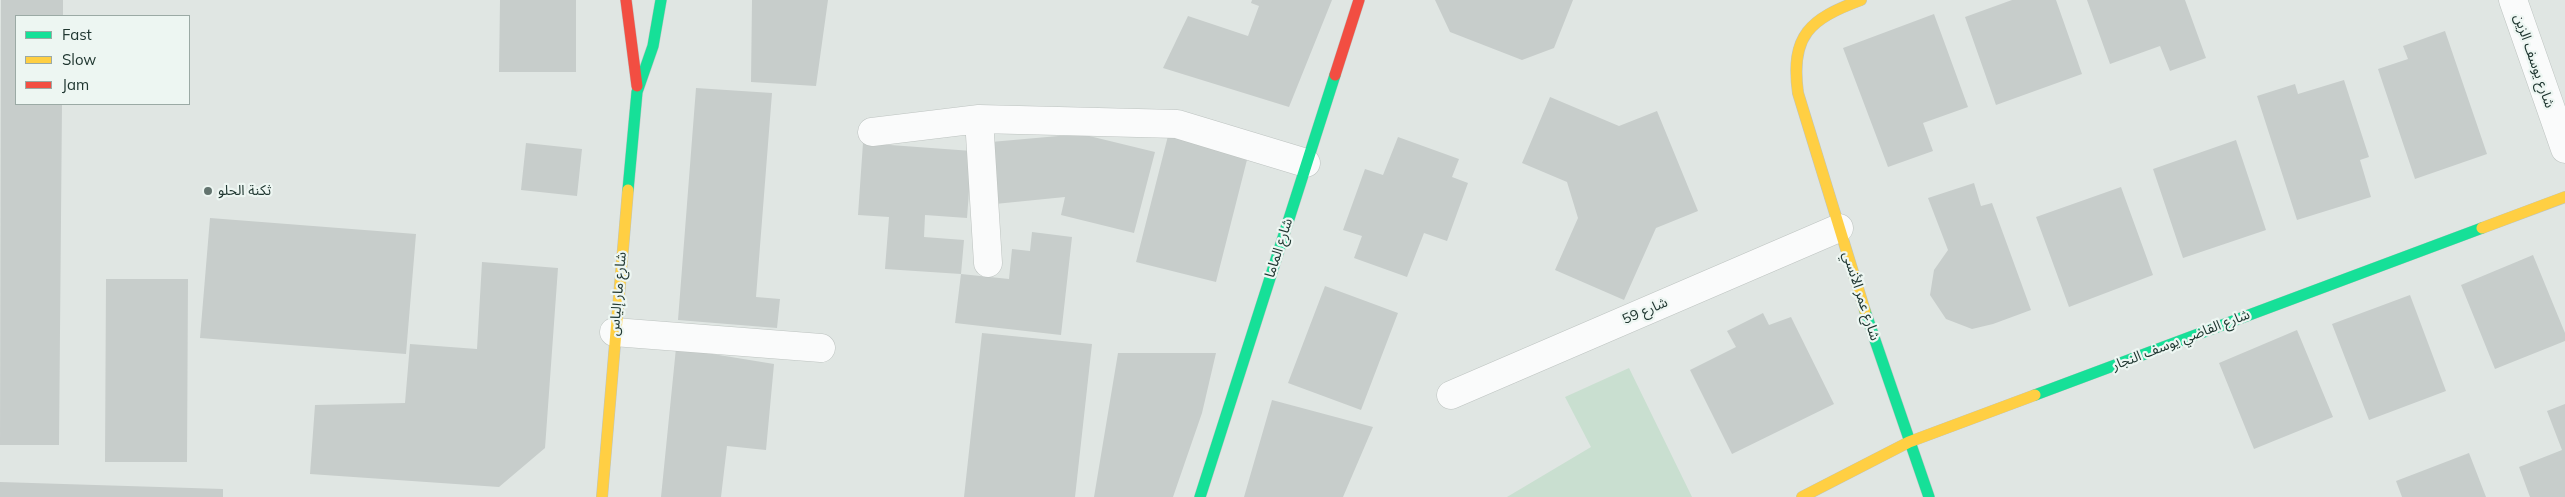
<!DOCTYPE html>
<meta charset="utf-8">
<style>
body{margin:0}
#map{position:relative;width:2565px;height:497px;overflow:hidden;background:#e0e6e3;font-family:Mulish,sans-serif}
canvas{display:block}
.legend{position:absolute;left:15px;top:15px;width:175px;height:90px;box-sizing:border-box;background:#edf6f2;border:1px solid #9baaa5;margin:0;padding:6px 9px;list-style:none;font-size:15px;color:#203731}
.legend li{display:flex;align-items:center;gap:10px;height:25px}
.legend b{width:25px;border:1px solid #9baaa5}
</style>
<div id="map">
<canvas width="2565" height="497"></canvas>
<ul class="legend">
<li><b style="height:6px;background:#16e098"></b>Fast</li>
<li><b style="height:6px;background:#ffcf43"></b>Slow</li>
<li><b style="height:6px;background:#f24e42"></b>Jam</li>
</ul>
</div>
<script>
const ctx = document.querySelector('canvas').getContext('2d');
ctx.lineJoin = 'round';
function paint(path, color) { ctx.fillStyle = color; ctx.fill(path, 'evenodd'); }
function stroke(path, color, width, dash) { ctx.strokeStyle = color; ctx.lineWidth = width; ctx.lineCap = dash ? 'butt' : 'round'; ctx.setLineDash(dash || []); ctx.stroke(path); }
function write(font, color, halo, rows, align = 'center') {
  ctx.font = font + ' Mulish,"Noto Sans Arabic",sans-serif'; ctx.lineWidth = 4.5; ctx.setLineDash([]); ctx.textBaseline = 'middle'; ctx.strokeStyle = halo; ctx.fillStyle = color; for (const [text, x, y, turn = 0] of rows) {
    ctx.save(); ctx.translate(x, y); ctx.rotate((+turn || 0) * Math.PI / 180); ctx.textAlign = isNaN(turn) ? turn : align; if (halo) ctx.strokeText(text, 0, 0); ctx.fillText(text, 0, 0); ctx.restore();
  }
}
paint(new Path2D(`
 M1629,368L1692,497H1507L1591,447L1565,397Z`), '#c9dfd0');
paint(new Path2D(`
 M1,0H63V16H16V104H62L59,445H0Z
 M500,0H576V72H499Z
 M752,0H828L816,86L751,82Z
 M1252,0H1332L1289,107L1163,68L1188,16L1248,36L1259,6L1251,3Z
 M1435,0H1573L1554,48L1522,60L1450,32Z
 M2012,0H2056L2082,74L1996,105L1965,17Z
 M2087,0H2185L2206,58L2170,71L2160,46L2110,64Z
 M1934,14L1968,107L1923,123L1933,151L1888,167L1843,48Z
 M2445,31L2487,154L2415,179L2378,69L2408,59L2403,46Z
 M2344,80L2369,157L2360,160L2371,197L2297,220L2257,96L2295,84L2298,94Z
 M696,88L772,93L756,297L780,299L777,328L678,320Z
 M1550,97L1619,126L1657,111L1698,211L1656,228L1624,300L1555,270L1578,218L1567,182L1522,163Z
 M1170,128L1250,148L1216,282L1136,262Z
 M1081,134L1155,152L1134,233L1061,215L1065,197L995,204L991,142Z
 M1398,137L1459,159L1452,177L1468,183L1447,241L1424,233L1407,277L1354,258L1362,236L1343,230L1365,169L1383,175Z
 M2236,140L2266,230L2183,258L2153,169Z
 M526,143L582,149L577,196L521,190Z
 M863,143L972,151L967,218L925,215L924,237L964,240L961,274L885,269L889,217L858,215Z
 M1974,183L1981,206L1992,203L2031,310L1993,324L1972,329L1946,319L1930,295L1934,270L1948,250L1928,198Z
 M2121,187L2153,275L2069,307L2036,217Z
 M210,218L416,234L406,354L200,338Z
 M1032,232L1072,237L1061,335L955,323L961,274L1009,279L1012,249L1030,251Z
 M2533,255L2565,333V341L2495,369L2461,285Z
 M482,262L558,268L545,448L499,487L310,474L315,405L405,403L410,344L477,349Z
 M106,279H188L187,462H105Z
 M1325,286L1398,313L1361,410L1288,383Z
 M2410,295L2446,391L2369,420L2332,324Z
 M1763,313L1769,325L1791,317L1834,404L1732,454L1690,370L1736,347L1727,331Z
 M2297,330L2333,417L2254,449L2219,363Z
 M982,333L1092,344L1075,497H964Z
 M676,348L774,364L766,450L727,446L721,497H661Z
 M1118,353H1216L1202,413L1173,497H1094Z
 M1272,400L1373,427L1343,497H1244Z
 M2565,404V497H2530L2519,467L2562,450L2547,411Z
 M2469,453L2486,497H2402L2396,481Z
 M0,482L223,489V497H0Z`), '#c7cdcb');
const street = new Path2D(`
 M2513,0L2565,149
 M979,119L988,263
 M872,132L979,119L1177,124L1306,163
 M614,332L821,348
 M1451,395L1839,228`);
const fast = new Path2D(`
 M637,92L653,46L661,0
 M628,190L637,92
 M1865,311L1929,497
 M2035,395L2482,228
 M1200,497L1335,75`);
const slow = new Path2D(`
 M1861,0C1810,19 1790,35 1798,93L1865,311
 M2482,228L2565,197
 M602,497L628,190
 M1802,497L1909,442L2035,395`);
const jam = new Path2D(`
 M626,0L637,86
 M1335,75L1359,0`);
stroke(street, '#bdc3c0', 29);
stroke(fast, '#bcc4c1', 12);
stroke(slow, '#bcc4c1', 12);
stroke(jam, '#bcc4c1', 12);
stroke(street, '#fafbfb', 28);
stroke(fast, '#16e098', 11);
stroke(slow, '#ffcf43', 11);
stroke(jam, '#f24e42', 11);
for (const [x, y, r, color] of [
 [208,191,5,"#63746f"]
]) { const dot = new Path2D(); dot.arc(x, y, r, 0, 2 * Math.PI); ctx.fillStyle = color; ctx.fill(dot); stroke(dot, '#edf6f2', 2); }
write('14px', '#203731', '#edf6f2', [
 ["شارع يوسف الزين",2534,61,71],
 ["شارع الماما",1279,248,-72],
 ["شارع مار إلياس",618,294,-85],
 ["شارع عمر الأنسي",1861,296,72],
 ["شارع 59",1645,311,-23],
 ["شارع القاضي يوسف النجار",2181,340,-21]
]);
write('14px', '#203731', '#edf6f2', [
 ["ثكنة الحلو",218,191]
], 'left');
</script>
